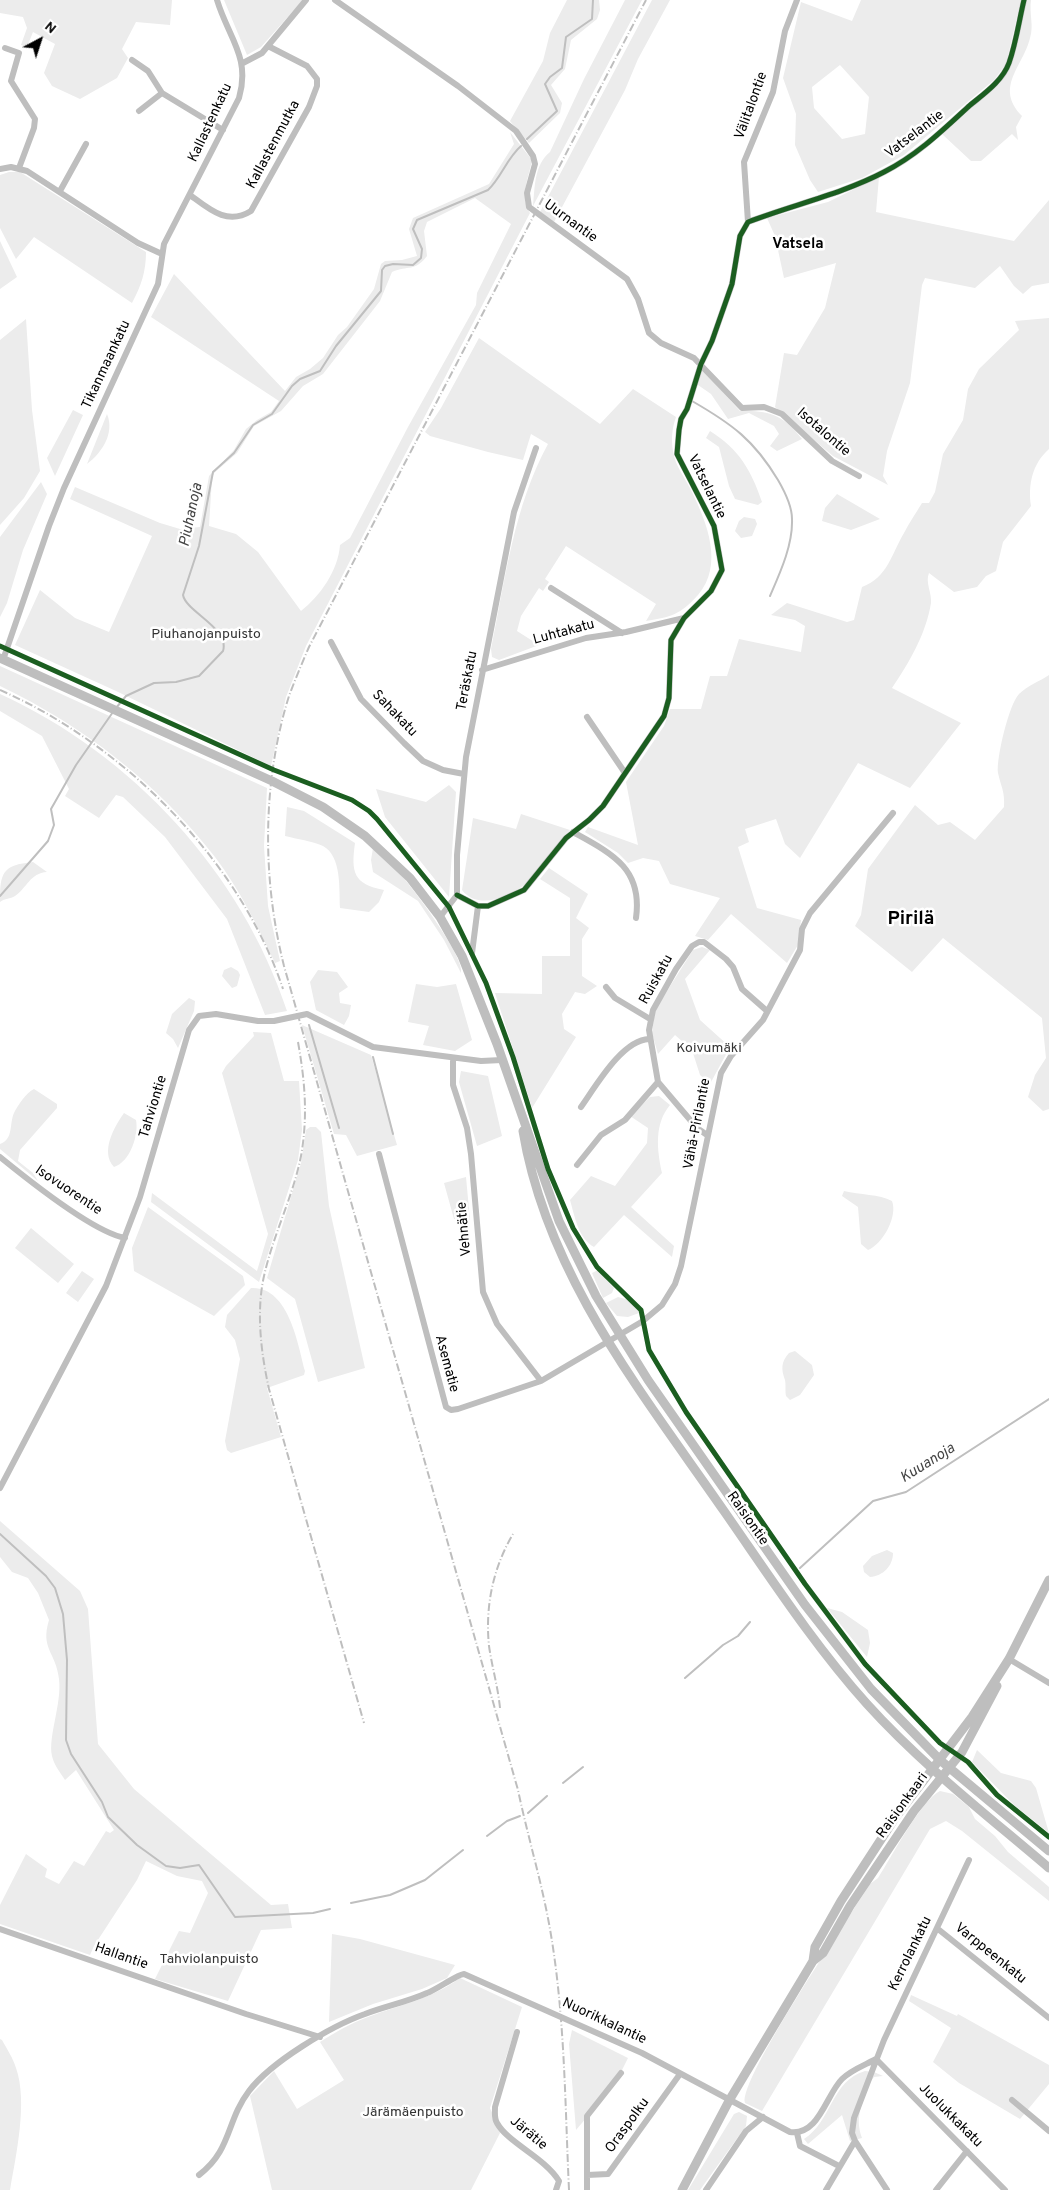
<!DOCTYPE html>
<meta charset="utf-8">
<style>
body{margin:0}
#map{position:relative;width:1049px;height:2190px;overflow:hidden;background:#fff;font-family:Overpass,sans-serif}
canvas{display:block}
.north{position:absolute;left:15px;top:15px;width:50px;height:50px;-webkit-text-stroke:4px #fff;paint-order:stroke;rotate:40deg;font-size:14px;font-weight:700;line-height:20px;text-align:center;color:#000}
.north::after{content:'';display:block;margin:auto;width:18px;height:22px;background:#000;clip-path:polygon(50% 0,100% 100%,50% 72%,0 100%)}
</style>
<div id="map">
<canvas width="1049" height="2190"></canvas>
<div class="north">N</div>
</div>
<script>
const ctx = document.querySelector('canvas').getContext('2d');
ctx.lineJoin = 'round';
function paint(path, color) { ctx.fillStyle = color; ctx.fill(path, 'evenodd'); }
function stroke(path, color, width, dash) { ctx.strokeStyle = color; ctx.lineWidth = width; ctx.lineCap = dash ? 'butt' : 'round'; ctx.setLineDash(dash || []); ctx.stroke(path); }
function write(font, color, halo, rows, align = 'center') {
  ctx.font = font + ' Overpass,sans-serif'; ctx.lineWidth = 5; ctx.setLineDash([]); ctx.textBaseline = 'middle'; ctx.strokeStyle = halo; ctx.fillStyle = color; for (const [text, x, y, turn = 0] of rows) {
    ctx.save(); ctx.translate(x, y); ctx.rotate((+turn || 0) * Math.PI / 180); ctx.textAlign = isNaN(turn) ? turn : align; if (halo) ctx.strokeText(text, 0, 0); ctx.fillText(text, 0, 0); ctx.restore();
  }
}
paint(new Path2D(`
 M0,0H172L170,25L136,22L122,49L128,58L117,78L80,99L52,86L44,73L55,44L33,32L27,47L21,45L27,28L23,17L0,13Z
 M224,0H303L261,47L247,55Z
 M567,0H599L600,10L597,19L571,40L565,69L551,85L562,103L560,113L529,143L510,121L543,61L550,33Z
 M625,0H642L533,206C535,187 534,165 550,152L584,79Z
 M652,0H670L638,59L625,90L554,222L540,212Z
 M861,0H1021L1006,64L994,80L904,155L862,178L818,192L810,180L795,145L796,114L783,78L801,2L852,21ZM840,65L869,97L865,134L842,139L814,108L812,87Z
 M1026,0H1031C1029,14 1034,25 1030,38C1023,67 994,87 1022,116L1016,127L1018,140L1012,134L981,161H971L942,134L1000,83L1011,66Z
 M510,132L532,160C529,177 519,197 530,213L306,646L286,697L271,766L116,691L15,645L40,590L75,618L109,632L152,536L70,499L75,487L160,523L180,529L200,527L209,476L234,450L246,429L257,420L271,412L279,401L151,317L174,274L285,391L296,377L310,369L323,358L338,335L347,327L374,289L381,264L385,261L402,260L417,256L409,229L413,218L489,184L514,144ZM475,198L511,224L477,293L476,305L408,427L350,538L340,545C338,571 320,596 301,611L258,552L236,534L209,526L212,478L214,473L237,453L254,426L281,411L303,386L323,374L380,301L392,272C408,265 415,272 427,256L424,231L427,222Z
 M9,172H20L146,252C146,272 141,286 132,303L34,237L16,259L0,228V175Z
 M879,177L876,212L1014,241L1049,200V283L1032,286L1023,294L1014,286L1000,266L975,288L925,278L922,285L910,383L887,451L883,476L888,485L833,456L775,407L784,353L797,355L825,308L836,263L784,278L775,236L767,218L828,202Z
 M0,241L17,277L0,289Z
 M1049,318V449C1032,464 1028,485 1031,506L1003,542L996,571L986,576L977,587L954,592L929,573C925,582 932,593 931,603C926,634 909,663 892,688L961,723L910,788L858,763L800,858L785,844L776,819L745,829L749,842L738,847L757,908L801,920L798,945L787,963L731,914L708,940L695,936L720,898L670,884L659,861L643,858L628,863L618,853L585,832L588,827L638,845L626,782L664,726L670,709H701L710,676H727L739,639L801,652L805,626L795,620L771,615L787,603L847,622L854,620L862,587C888,577 891,555 904,533C909,523 916,513 922,503H929L935,492L943,454L963,420L968,389L979,369L1019,330L1015,321Z
 M26,319L32,410L40,471L24,498L0,525V340Z
 M479,338L600,424L633,389L676,417C672,428 671,439 673,451C675,466 686,479 692,492C707,523 724,565 698,595C680,615 671,617 646,621L656,604L566,546L545,579L549,582L543,591L539,588L521,616L517,631L539,645L499,660L492,657L491,649C505,580 514,506 548,444L531,434L523,460L488,452L430,436L425,432L441,408Z
 M701,368L740,411C769,410 784,415 802,439L777,451L770,446L779,434L774,426L749,413L728,419L711,394L698,385L694,388Z
 M73,410L83,415L55,476L47,458Z
 M107,414C115,433 102,453 87,464Z
 M710,431C739,449 751,470 762,502L758,505L735,499L729,486L719,447L706,438Z
 M41,482L47,494L23,550L7,603L0,617V537Z
 M837,494L880,519L851,530L822,521L825,508Z
 M744,517L755,519L757,524L752,536L741,538L735,531L739,521Z
 M0,666L267,788L264,846L268,906L280,961L275,963C258,927 240,890 215,857C158,784 84,726 0,686Z
 M1049,675V1109L1043,1111L1028,1097L1035,1075L1046,1058L1042,1018L943,938L912,972L855,926L861,915L868,869L915,805L938,825L950,822L975,840L1004,807C1005,791 1001,787 998,773C996,759 1009,704 1019,694C1027,686 1040,681 1049,675Z
 M0,694C132,754 242,873 287,1011L265,1015L227,919L165,837L123,797L116,795L99,818L65,796L69,789L42,736L0,711Z
 M449,785L456,792L449,897L385,817L376,789L426,802Z
 M287,807L304,811L355,843C351,872 353,884 384,890L379,902L369,912L340,908C339,890 342,856 323,846C312,841 297,839 285,836Z
 M521,814L570,830C556,848 542,869 525,884C509,898 477,910 462,890L473,818L516,829Z
 M373,848C383,857 393,866 401,875C413,888 466,959 461,973L444,940L418,901L373,872L371,860Z
 M33,862L47,872C30,873 27,888 15,896C10,899 5,898 0,902C0,873 2,865 33,862Z
 M549,868L588,894L576,918L589,928L582,939V976L597,986L585,994L575,992L562,1014L564,1029L576,1037L532,1108L495,993L542,994V956H570V898L540,879Z
 M702,947L710,950L685,979L700,1020L730,1047L710,1084L700,1075L692,1050L675,1035L658,1054L652,1033L655,1010L693,950Z
 M231,967L238,971L240,975L237,986L232,988L222,976L224,970Z
 M318,970L337,972L348,987L339,993L340,1003L351,1005L349,1016L344,1025L316,1010L310,982Z
 M416,984L437,987L456,984L472,1040L455,1051L423,1045L429,1026L408,1022Z
 M189,998L195,1001L194,1011L178,1048L173,1039L166,1033L172,1014Z
 M302,1025L371,1055L397,1145L357,1156L346,1135L334,1134Z
 M253,1032L271,1033L284,1081H299L302,1130L298,1160L259,1282L151,1202L152,1193L257,1271L268,1234L222,1073L226,1066L254,1036Z
 M461,1071L488,1076L502,1136L477,1146L459,1082Z
 M34,1089L57,1104V1108L20,1150L18,1161L33,1173L38,1181L0,1149V1144C14,1139 9,1124 14,1113C18,1105 26,1093 34,1089Z
 M659,1096L670,1105C654,1124 657,1150 662,1173L631,1207L674,1246L672,1257L624,1215L594,1247C578,1238 575,1217 570,1200L591,1176L615,1186L647,1143L648,1128L630,1116L650,1097Z
 M124,1113L136,1120C139,1135 130,1162 114,1167C100,1152 114,1127 124,1113Z
 M310,1127H316L321,1132L329,1206L365,1368L318,1382L295,1299L267,1278L301,1163L306,1130Z
 M466,1177L470,1220L454,1219L444,1183Z
 M844,1191C860,1195 879,1194 892,1201C898,1216 883,1244 868,1250L861,1244L858,1207L842,1196Z
 M148,1207L243,1276L245,1285L214,1316L134,1271L132,1248Z
 M31,1228L74,1264L58,1283L15,1248Z
 M598,1270L614,1288L612,1293L603,1298L592,1273Z
 M82,1271L94,1279L78,1302L66,1293Z
 M251,1288C289,1286 298,1345 305,1371L304,1375L267,1388L281,1437L231,1453L227,1450L225,1441L240,1359L235,1340L225,1327L227,1315Z
 M618,1297L629,1300L640,1311L639,1313L628,1317L617,1316L606,1303Z
 M795,1351L812,1365L814,1375L800,1395L790,1400L786,1396C785,1391 786,1384 785,1380C781,1369 781,1362 789,1353Z
 M0,1521L80,1591L88,1609L98,1744L134,1789L271,1905L288,1904L292,1928L261,1930L228,2001L155,1979L179,1931L190,1933L208,1893L202,1881L177,1876L146,1861L137,1880L94,1946L90,1955L0,1924V1905L26,1854L47,1869L45,1877L59,1884L74,1861L84,1866L106,1831L110,1833L114,1830L76,1770L65,1780C60,1772 54,1765 52,1756C48,1736 62,1704 59,1679C56,1652 40,1649 49,1620L38,1593L28,1578L12,1572L0,1557Z
 M887,1550L893,1553C893,1566 883,1576 870,1577L864,1572L863,1566L872,1556Z
 M827,1608L842,1612L868,1630L870,1643L867,1657Z
 M977,1750L1001,1773L1031,1781L1036,1788L1049,1833L1014,1805L972,1762Z
 M940,1791L953,1794L969,1807L975,1819L995,1836L1008,1852L1049,1887V1901L962,1831L946,1821L930,1829L762,2111L745,2103C738,2080 851,1914 870,1884L878,1878C891,1858 921,1800 940,1791Z
 M332,1934L360,1939L455,1965L447,1978L422,1989L373,2004L329,2022Z
 M460,1978L522,2007L490,2108L500,2133L471,2190H272L250,2096L274,2071L297,2109L344,2080L320,2042C336,2032 351,2023 368,2017C402,2004 429,2000 460,1978Z
 M911,1995L957,2016L958,2014L1049,2065V2084L1020,2119L959,2083L933,2062L951,2028L909,2001Z
 M572,2030L628,2058L615,2084L576,2130L569,2044Z
 M0,2039L2,2040C7,2049 13,2058 16,2068C28,2102 16,2155 10,2190H0Z
 M865,2071L874,2072L883,2076L874,2077L871,2081C863,2102 854,2116 862,2138L850,2141L842,2115L808,2144L804,2139C832,2121 831,2081 865,2071Z
 M739,2112L747,2116L746,2126L700,2190H688L734,2114Z`), '#ececec');
stroke(new Path2D(`
 M527,139L557,111L545,84L550,77L562,68L566,37L592,19L593,0
 M692,401C732,424 754,440 778,480C785,492 792,506 792,519C793,545 780,573 770,596
 M116,708L126,696L154,683L176,682L199,676L223,651C230,628 186,612 183,595L199,546L213,472L234,453L253,425L272,414L292,386L300,379L320,371L336,346L381,291L382,270L385,266L393,264L413,265L421,258L422,249L413,229L417,220L488,190C501,178 507,158 521,146
 M0,896L48,841L54,825L51,809L55,802L76,765L113,712
 M309,1025L339,1128
 M373,1057L393,1134
 M0,1534L46,1576L55,1588L63,1614L67,1660L66,1740L71,1754L102,1802L108,1817L137,1845L166,1866L180,1868L199,1865L235,1917L313,1913L330,1909
 M800,1568L873,1501L906,1492L1049,1399
 M685,1678L723,1645L738,1636L750,1622
 M563,1783L583,1767
 M528,1813L547,1796
 M487,1836L507,1821L520,1816
 M351,1903L390,1895L425,1880L463,1850`), '#bfbfbf', 2);
stroke(new Path2D(`
 M335,0L458,86L516,131L533,156L535,164L527,193L529,207L627,279L638,299L649,333L661,343L694,358L742,408L764,407L782,414L832,461L859,476
 M5,48L19,53L11,81L35,119L34,128L19,168
 M132,60L148,71L162,93L223,130
 M243,63L262,53L306,0
 M139,111L162,93
 M0,169L11,167L27,171L138,243L162,254
 M60,191L86,144
 M190,195C209,209 227,226 251,211L309,107L317,86V79L307,66L268,46
 M748,222L744,162L773,92L785,31L797,0
 M551,588L622,633
 M331,642L361,699L404,743L423,761L443,770L464,774
 M3,660L49,526L64,488L158,284L164,244L239,98C251,57 228,37 217,0
 M482,670L586,638L626,632L684,618
 M587,717L625,773
 M573,832C611,853 643,868 636,918
 M457,895L478,906H488L524,890L566,838L589,820L603,806L664,716L669,698L671,640L684,618L711,591L722,570L714,526L677,454L679,430L681,419L687,409L701,364L712,341L732,284L740,236L748,222C792,205 842,194 884,172C916,156 942,131 968,107C982,95 1002,82 1009,63C1016,43 1019,21 1024,0
 M440,917L457,895V855L466,757L514,512L536,448
 M472,953L478,906
 M606,987L615,998L650,1019
 M453,1058V1085L467,1128L471,1154L483,1292L497,1324L541,1381
 M581,1107C596,1086 622,1040 649,1039
 M707,1135L697,1128L658,1082L649,1030L653,1010L676,969L692,946L699,942H704L726,959L733,967L742,989L767,1011
 M379,1154L446,1407L451,1410L458,1409L541,1381L643,1321L662,1305L675,1284L681,1266L721,1073L731,1056L763,1020L800,950L802,929L810,913L893,813
 M0,1157C27,1179 93,1232 125,1238
 M577,1165L601,1135L625,1120L658,1082
 M0,1488L106,1286L140,1197L189,1030L199,1016L216,1014L258,1021H274L307,1014L373,1047L481,1061L502,1060
 M1009,1659L1049,1683
 M0,1929L246,2014L320,2037
 M938,1929L1049,2018
 M517,2032L495,2107C495,2113 494,2118 497,2123C508,2143 544,2157 559,2181L556,2190
 M1012,2100L1049,2131
 M797,2133L800,2146L839,2166
 M855,2141L887,2190
 M199,2175C232,2150 226,2121 249,2091C271,2062 331,2026 365,2014C386,2006 407,2002 427,1993C436,1990 458,1974 464,1974L642,2053L790,2132C819,2136 826,2095 842,2079C851,2070 865,2065 876,2059L1005,2190
 M587,2175L608,2174L680,2074
 M587,2190V2116L621,2073
 M706,2190L746,2131L763,2117
 M826,2190L855,2141L852,2133L854,2118L884,2040L969,1860
 M936,2190L967,2151`), '#bebebe', 6);
stroke(new Path2D(`
 M0,658L272,781L323,807L365,836L410,878L440,917L462,956L497,1044L559,1221L596,1296L648,1380L805,1605L871,1689L940,1760L1049,1851
 M523,1131C547,1276 643,1394 724,1511C770,1577 814,1645 867,1704C922,1765 987,1815 1049,1868
 M813,1961L823,1953L850,1906L914,1811L962,1752L997,1686
 M682,2190L730,2099L813,1961L815,1947L841,1901L895,1818L972,1717L1009,1659L1049,1580`), '#bebebe', 9);
stroke(new Path2D(`
 M0,690C123,744 240,860 283,989
 M298,1042C305,1081 308,1117 301,1156C293,1197 273,1235 264,1276C256,1312 261,1353 269,1389L364,1723
 M500,1708C498,1687 492,1667 489,1646C485,1606 493,1568 513,1534
 M569,2190C565,2105 565,2019 551,1935C543,1886 528,1838 518,1790L284,966C262,879 262,782 289,696C295,680 302,663 309,647L646,0`), '#bebebe', 2, [8, 2.5, 1, 2.5]);
stroke(new Path2D(`
 M0,646L274,770L352,800L369,811L377,819L449,907L486,983L513,1057L548,1169L573,1228L597,1267L641,1310L649,1350L686,1412L805,1584L865,1664L940,1743L968,1762L997,1795L1049,1837
 M457,895L478,906H488L524,890L566,838L589,820L603,806L664,716L669,698L671,640L684,618L711,591L722,570L714,526L677,454L679,430L681,419L687,409L701,364L712,341L732,284L740,236L748,222C792,205 842,194 884,172C916,156 942,131 968,107C982,95 1002,82 1009,63C1016,43 1019,21 1024,0`), '#1b5e20', 5);
write('14px', '#000', '#fff', [
 ["Välitalontie",752,106,-70],
 ["Kallastenkatu",211,123,-65],
 ["Vatselantie",915,135,-37],
 ["Kallastenmutka",274,145,-62],
 ["Uurnantie",570,222,36],
 ["Tikanmaankatu",107,365,-65],
 ["Isotalontie",823,433,41],
 ["Vatselantie",706,487,64],
 ["Luhtakatu",564,633,-15],
 ["Teräskatu",468,681,-79],
 ["Sahakatu",394,714,46],
 ["Ruiskatu",657,980,-61],
 ["Tahviontie",154,1107,-73],
 ["Vähä-Pirilantie",698,1124,-79],
 ["Isovuorentie",68,1191,34],
 ["Vehnätie",465,1229,-95],
 ["Asematie",446,1364,75],
 ["Raisiontie",747,1519,55],
 ["Raisionkaari",903,1806,-54],
 ["Kerrolankatu",911,1954,-64],
 ["Varppeenkatu",990,1954,39],
 ["Hallantie",121,1957,19],
 ["Nuorikkalantie",604,2022,25],
 ["Juolukkakatu",950,2116,45],
 ["Oraspolku",628,2126,-54],
 ["Järätie",528,2134,40]
]);
write('14px', '#333', '#fff', [
 ["Piuhanojanpuisto",206,635],
 ["Koivumäki",709,1049],
 ["Tahviolanpuisto",209,1960],
 ["Järämäenpuisto",413,2113]
]);
write('bold 15px', '#000', '#fff', [
 ["Vatsela",798,245]
]);
write('italic 15px', '#444', '#fff', [
 ["Piuhanoja",192,515,-78],
 ["Kuuanoja",928,1464,-32]
]);
write('bold 19px', '#000', '#fff', [
 ["Pirilä",911,920]
]);
</script>
